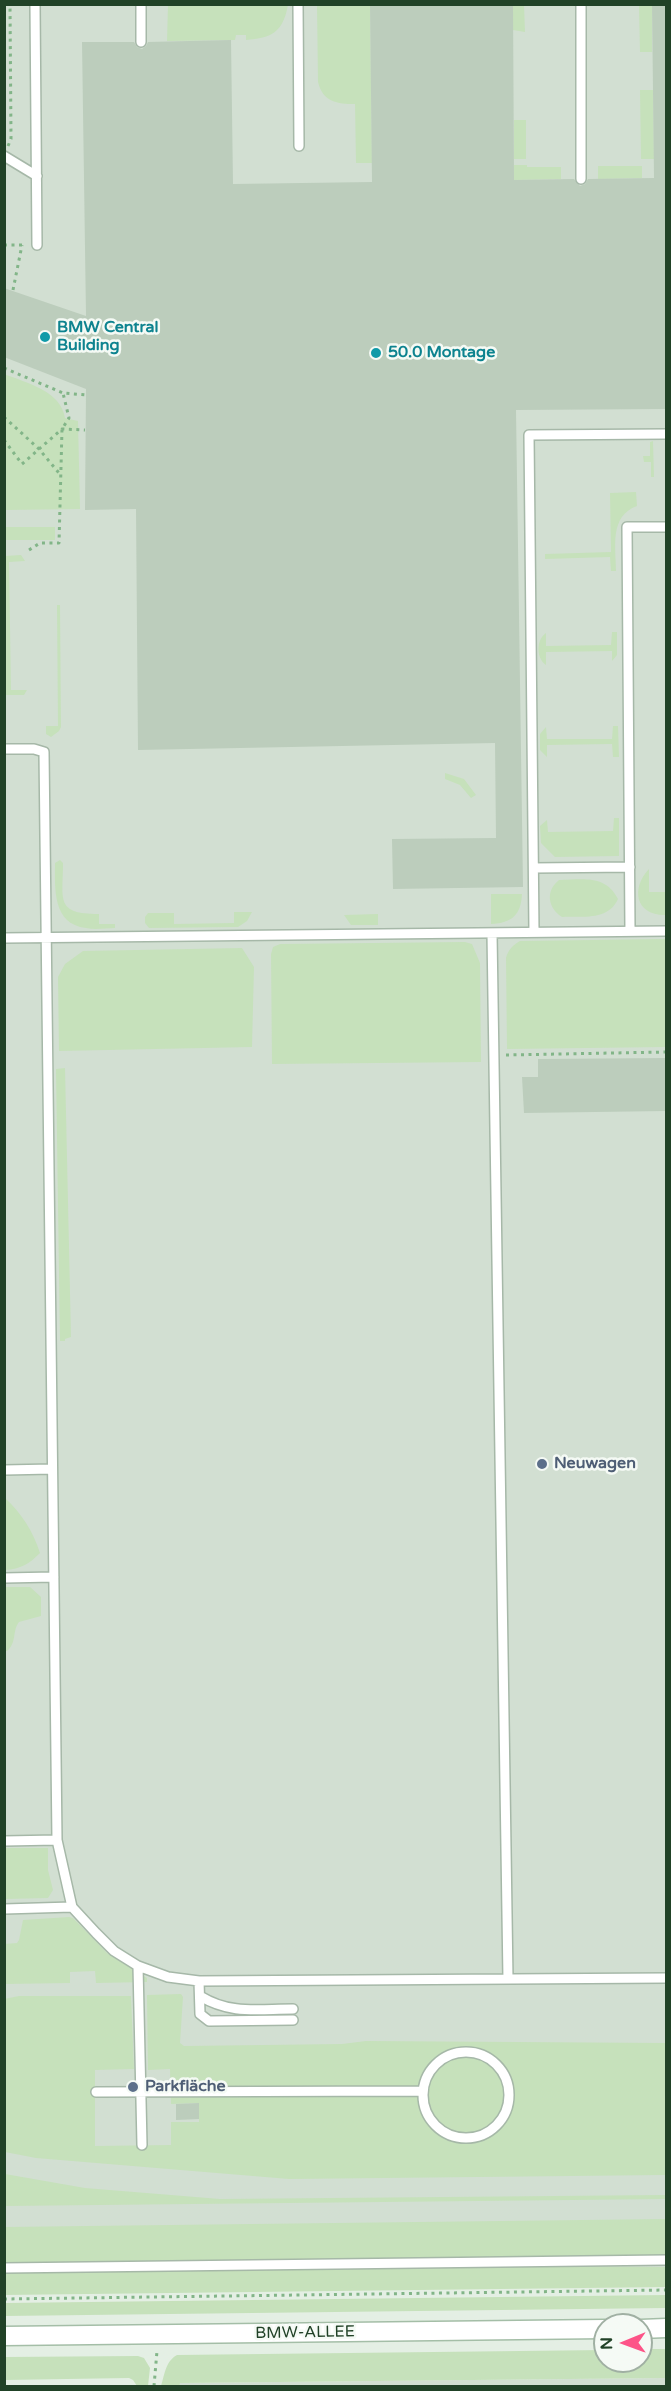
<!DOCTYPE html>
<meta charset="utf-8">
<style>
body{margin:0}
#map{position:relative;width:671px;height:2391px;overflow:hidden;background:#e4efe4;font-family:"Varela Round",sans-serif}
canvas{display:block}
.frame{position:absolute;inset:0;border:6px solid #214227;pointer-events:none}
.north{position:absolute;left:593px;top:2313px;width:60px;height:60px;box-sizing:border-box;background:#f5faf5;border:2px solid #a0b0a3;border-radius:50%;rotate:269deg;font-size:16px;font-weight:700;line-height:24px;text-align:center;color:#214227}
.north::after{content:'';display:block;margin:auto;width:21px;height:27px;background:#fd5488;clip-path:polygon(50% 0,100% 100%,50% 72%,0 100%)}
</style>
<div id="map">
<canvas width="671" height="2391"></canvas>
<div class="frame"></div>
<div class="north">N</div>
</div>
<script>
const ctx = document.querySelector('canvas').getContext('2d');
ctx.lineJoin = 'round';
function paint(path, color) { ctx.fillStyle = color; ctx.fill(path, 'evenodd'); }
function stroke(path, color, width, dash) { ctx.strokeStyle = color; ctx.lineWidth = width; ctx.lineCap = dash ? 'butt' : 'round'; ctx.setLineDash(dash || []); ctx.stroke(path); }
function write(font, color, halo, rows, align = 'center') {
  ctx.font = font + ' "Varela Round",sans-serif'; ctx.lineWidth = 5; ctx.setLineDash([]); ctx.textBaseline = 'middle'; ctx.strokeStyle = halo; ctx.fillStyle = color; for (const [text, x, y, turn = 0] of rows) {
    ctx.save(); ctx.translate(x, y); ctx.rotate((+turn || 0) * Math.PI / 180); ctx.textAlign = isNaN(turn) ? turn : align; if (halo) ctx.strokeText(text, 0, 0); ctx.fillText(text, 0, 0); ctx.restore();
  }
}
paint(new Path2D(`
 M4,5H666V2267L5,2273Z
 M666,2378V2386H179V2383Z`), '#d2dfd2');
paint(new Path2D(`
 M168,5H288C283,32 272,38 246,40V35H236L235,40L167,41Z
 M317,5H370L372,163H356L355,104C337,104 323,102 318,82Z
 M513,5H524L525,32L513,30Z
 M639,5H652V52H640Z
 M640,90H653L654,159H641Z
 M514,120H526V159H514Z
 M514,165H527V167H561V179L514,180Z
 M598,166H642V178L598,179Z
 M4,374C27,383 61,391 65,418L78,421L80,509L5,510Z
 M653,441L654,477H651V462H644L643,456H650V442Z
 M636,492L637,506C609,516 616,547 616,571H611L610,557L545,559V554L611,552L610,493Z
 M4,527H55V540H5Z
 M21,555L25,561L9,562L11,690H27L24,695H5V556Z
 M57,605H60L61,727L59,731L51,737L46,734V726H58Z
 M612,632H617V655L612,661V651L546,652V665C536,658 536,640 546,633V646L611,645Z
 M613,726H618L619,757H613L612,744L547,745V757L540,750V734L546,727L547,739H612Z
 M445,773L464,779L476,795L471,798L460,785L445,779Z
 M614,818H619V856L555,857L541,843L540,826L547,820L548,832L613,831Z
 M60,860L63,863C63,900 55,914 99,914V924H115V928C106,928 96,930 86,928C52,924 55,888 55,863Z
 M649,869V892H666V915C636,916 630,889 649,869Z
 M559,880C583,880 605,874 618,899C608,921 583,916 562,917C548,908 545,891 559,880Z
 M491,894H522C521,915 512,923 491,924Z
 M234,912H252L247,921L238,927L149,928L145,923V917L148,913H174V924L234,923Z
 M378,914V925H351L344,915Z
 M666,939V1047L507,1049L506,958C508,950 513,945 520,941Z
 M465,942L472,944L480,963L481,1062L272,1064L271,954L273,947L280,944Z
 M242,948L254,967L252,1047L59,1051L58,977L65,964L83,951Z
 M65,1068L71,1337L65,1339V1341H60L56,1069Z
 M5,1498C22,1514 33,1531 40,1553C29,1564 21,1569 5,1570Z
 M5,1587H30L41,1597V1616L19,1622C12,1631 17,1643 7,1651H4Z
 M4,1848H48V1870L53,1890L48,1898L5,1899Z
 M69,1917L73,1918L107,1953L147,1978V1982L96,1983L95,1971L70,1972V1983L5,1984L4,1944L17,1943L19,1940L23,1920Z
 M181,1994L183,1997L180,2043L184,2046L342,2044L366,2041L666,2043V2175L289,2179L36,2158L5,2152L4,1999L19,1996H131L134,2069L95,2070V2146L171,2145V2122H199V2103L171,2104L170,2069L148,2070L147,1995Z
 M5,2174L85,2188L220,2199L666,2195V2199L5,2206Z
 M666,2219V2266L554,2267H666V2287L5,2295L4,2227Z
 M666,2295V2308L4,2316L5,2303Z
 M641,2349H666V2378L180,2383L179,2386H161C165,2374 165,2362 177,2355L605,2350V2361H641Z
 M138,2356L144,2358L150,2368L148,2386H137L133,2380L129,2378L5,2380V2357Z`), '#c6e1bb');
paint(new Path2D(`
 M370,4H513L514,180L574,179L580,186L585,184L588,179L654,178L652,4H666V409L516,410L523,887L393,889L392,839L496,838L495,743L138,750L136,509L85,510L86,389L4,357V288L86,316L82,42H134L137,47L142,49L146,46L148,42L231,40L233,184L372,182Z
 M666,1058V1111L524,1113L522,1077H538V1059Z
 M199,2103V2119L176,2120V2104Z`), '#bccdbc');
const service = new Path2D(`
 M35,4L37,245
 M141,4V42
 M298,4L299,146
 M581,4V179
 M4,156L37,176
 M4,749H34L44,752L57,1840L72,1907L96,1933L114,1951L138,1966L168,1977L199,1981L666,1978
 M534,868L630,867
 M630,931L627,527H666
 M534,932L529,435L666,434
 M492,933L508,1979
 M4,938L666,931
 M4,1470L52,1469
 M4,1578L54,1577
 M4,1841L57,1840
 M4,1909L72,1907
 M138,1966L142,2145
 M199,1981L200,2014L209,2021L293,2020
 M200,1996C231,2015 258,2009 293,2009
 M423 2095a43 43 0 1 1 86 0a43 43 0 1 1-86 0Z
 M96,2092L423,2091
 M4,2268L666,2260`);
const secondary = new Path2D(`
 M641,2329L666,2328
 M4,2336L605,2329`);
stroke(service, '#a6b8a8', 12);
stroke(secondary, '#a4bea7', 21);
stroke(new Path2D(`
 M8,146L11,139L10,4
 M4,245H24
 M13,290L22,245
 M4,368L63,393L86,395
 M4,417L39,449L59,473
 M4,440L22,464L62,429L85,430
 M29,550L40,543H59L62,429L69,418L63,393
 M506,1055L666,1052
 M4,2299L666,2290
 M154,2386L157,2351`), '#82b588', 3, [3, 4.5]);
stroke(service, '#fff', 9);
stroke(secondary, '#fff', 18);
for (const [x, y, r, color] of [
 [45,337,6,"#0f9aa8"],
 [376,353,6,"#0f9aa8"],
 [542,1464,6,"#5c6f8a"],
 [133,2087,6,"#5c6f8a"]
]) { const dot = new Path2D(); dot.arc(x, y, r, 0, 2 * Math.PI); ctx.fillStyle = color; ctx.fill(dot); stroke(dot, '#f5faf5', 2); }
write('bold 16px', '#0d838f', '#f5faf5', [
 ["BMW Central",57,328],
 ["Building",57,346],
 ["50.0 Montage",388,353]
], 'left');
write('bold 16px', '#4e5e75', '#f5faf5', [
 ["Neuwagen",554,1464],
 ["Parkfläche",145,2087]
], 'left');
write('16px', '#214227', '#f5faf5', [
 ["BMW-ALLEE",305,2333,-1]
]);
</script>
